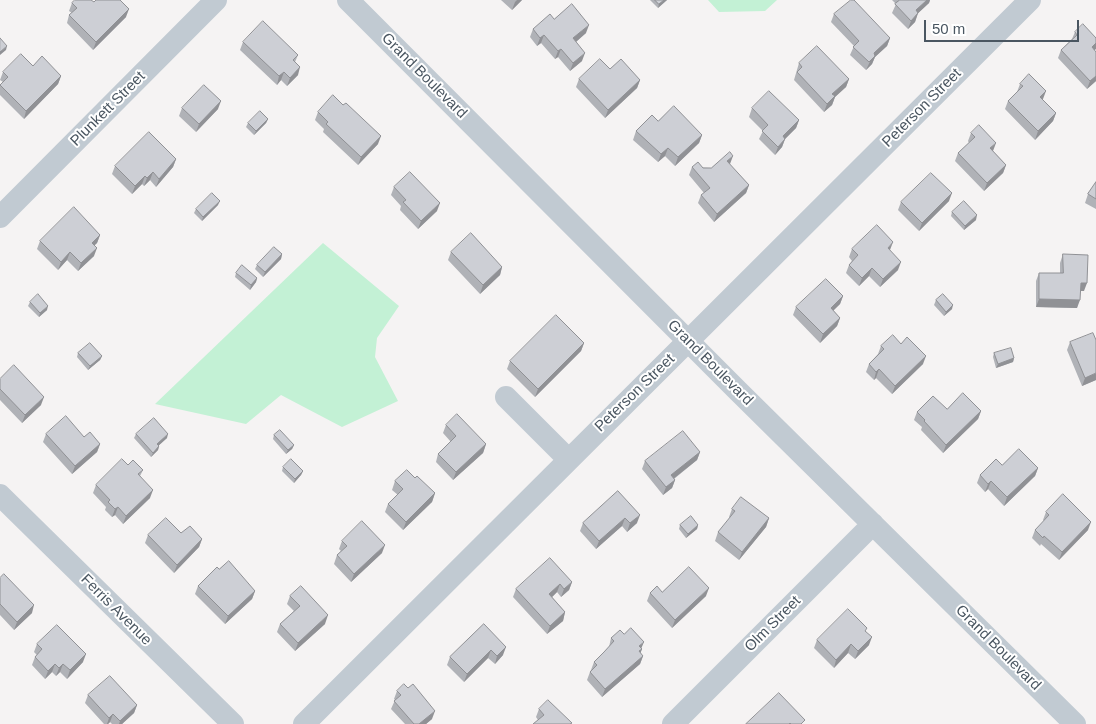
<!DOCTYPE html>
<style>
body{margin:0}
#map{position:relative;width:1096px;height:724px;overflow:hidden;background:#f5f3f3;font-family:Helvetica,sans-serif}
canvas{display:block}
.scale{position:absolute;left:924px;top:20px;width:155px;height:22px;box-sizing:border-box;border:2px solid #4a5661;border-top:0;padding-left:6px;font-size:15px;line-height:18px;white-space:nowrap;color:#4a5661;-webkit-text-stroke:4px #fff;paint-order:stroke}
</style>
<div id="map">
<canvas width="1096" height="724"></canvas>
<div class="scale">50 m</div>
</div>
<script>
const ctx = document.querySelector('canvas').getContext('2d');
ctx.lineJoin = 'round';
function paint(path, color) { ctx.fillStyle = color; ctx.fill(path, 'evenodd'); }
function stroke(path, color, width, dash) { ctx.strokeStyle = color; ctx.lineWidth = width; ctx.lineCap = dash ? 'butt' : 'round'; ctx.setLineDash(dash || []); ctx.stroke(path); }
function write(font, color, halo, rows, align = 'center') {
  ctx.font = font + ' Helvetica,sans-serif'; ctx.lineWidth = 4; ctx.setLineDash([]); ctx.textBaseline = 'middle'; ctx.strokeStyle = halo; ctx.fillStyle = color; for (const [text, x, y, turn = 0] of rows) {
    ctx.save(); ctx.translate(x, y); ctx.rotate((+turn || 0) * Math.PI / 180); ctx.textAlign = isNaN(turn) ? turn : align; if (halo) ctx.strokeText(text, 0, 0); ctx.fillText(text, 0, 0); ctx.restore();
  }
}
paint(new Path2D(`
 M708,0H777L765,11L719,12Z
 M323,243L399,306L377,338L375,357L398,401L342,427L281,395L246,424L155,404Z`), '#c3f1d5');
stroke(new Path2D(`
 M348,0L738,391L1075,724
 M0,217L216,0
 M506,397L568,459
 M0,495L233,724
 M304,724L1030,0
 M673,724L873,524`), '#c1cad2', 22);
paint(new Path2D(`
 M501,0H522L512,10Z
 M650,0H667L658,8Z
 M892,0H930L929,3L918,13L915,22L908,29L892,13L896,4Z
 M94,2L126,17L93,50L67,23L69,15L72,13L69,11L72,3Z
 M834,14L890,38L887,46L875,57L872,64L866,70L850,55L854,46L831,22Z
 M554,19L586,33L576,42L582,61L570,71L558,57L555,59L541,43L537,46L530,37L533,29Z
 M1075,32L1096,38V48L1094,50L1096,81L1087,89L1058,58L1061,50L1072,39Z
 M243,42L298,55L295,62L298,75L287,86L281,80L277,85L240,50Z
 M799,63L849,79L846,87L835,97L832,105L824,112L794,80Z
 M33,66L61,76L58,84L24,119L0,95V86L3,82L0,80L3,72Z
 M610,69L640,80L637,88L605,118L576,87L579,79Z
 M1020,84L1042,99L1056,113L1053,121L1035,140L1005,109L1008,101L1017,92Z
 M182,108L218,109L196,132L179,116Z
 M752,108L799,120L796,128L785,139L782,147L775,155L759,139L763,131L749,117Z
 M318,112L378,144L358,165L323,132L324,129L315,120Z
 M268,119L266,123L254,135L246,127L248,123Z
 M658,121L702,135L699,143L675,166L665,156L658,162L633,140L636,131Z
 M971,133L993,151L1006,165L1003,173L984,191L955,161L958,153L969,143L968,141Z
 M176,159L173,167L156,187L150,180L144,186L142,184L132,194L112,174L115,166Z
 M729,164L749,185L746,193L714,222L698,203L701,195L704,193L689,175L692,167L711,168Z
 M1096,182V209L1085,203L1088,194Z
 M394,187L437,211L418,229L400,210L401,206L391,195Z
 M949,201L919,231L898,210L901,202Z
 M218,205L202,221L194,213L196,209Z
 M952,212L976,220L964,230L951,216Z
 M100,235L97,243L94,245V256L78,271L67,260L58,270L37,249L40,241Z
 M852,249L890,250L898,270L880,287L869,276L859,286L846,273L849,265L852,261L849,257Z
 M451,252L502,267L500,275L480,294L448,260Z
 M282,254L281,259L263,277L255,269L257,265Z
 M1063,254L1084,291H1080L1077,308L1036,307V281L1039,273H1060V263Z
 M236,273L257,278L256,282L250,290L235,277Z
 M843,296L840,304L833,310L840,318L837,326L820,343L793,315L796,307Z
 M936,300L952,309L944,316L934,305Z
 M30,302L47,310L39,317L28,306Z
 M1070,342L1096,380L1082,386L1067,350Z
 M584,343L581,351L535,397L507,369L510,361Z
 M881,346L923,364L892,394L876,378L874,380L866,372L869,364L878,354Z
 M78,353L102,356L100,360L88,370L77,357Z
 M994,353L1014,358L1013,362L996,368L993,357Z
 M0,379L41,405L22,423L0,400Z
 M947,409L981,411L978,419L943,453L921,430L922,427L914,420L917,412Z
 M446,425L486,444L483,453L453,480L436,462L438,454L451,442L443,433Z
 M46,434L84,437L100,444L97,452L72,474L43,442Z
 M136,434L167,438L159,445V446L158,450L151,457L134,438Z
 M274,435L294,445L292,449L286,454L273,439Z
 M700,452L697,460L674,479L675,480L672,488L663,495L642,469L645,461Z
 M128,465L143,470L140,476L150,498L123,524L115,515L112,517L105,510L106,507L93,493L96,485Z
 M1002,465L1038,468L1035,476L1004,506L988,489L985,492L977,483L980,475Z
 M283,467L303,471L301,475L294,483L282,471Z
 M415,478L435,493L432,502L403,530L385,512L388,504L398,495L392,490L395,481Z
 M618,491L637,523L627,532L622,526L596,549L580,531L583,523Z
 M732,509L769,518L766,527L739,560L715,541L718,532L730,518L729,517Z
 M1046,512L1088,530L1059,560L1041,544L1040,546L1032,538L1035,530L1044,521L1043,520Z
 M680,525H698L697,529L686,538L679,529Z
 M181,533L202,539L199,547L174,573L145,543L148,535Z
 M342,541L382,553L351,582L334,564L337,555L341,551L339,549Z
 M0,578L32,613L14,630L0,615Z
 M572,582L569,590L561,597L557,592L552,597L565,612L563,621L547,634L513,597L516,589Z
 M198,586L255,591L252,599L225,624L195,594Z
 M662,592L706,596L672,628L647,601L650,593Z
 M290,596L325,624L295,651L277,632L280,624L294,611L287,604Z
 M484,624L503,655L495,664L488,658L464,682L447,665L450,657Z
 M866,631L869,645L855,659L848,653L834,668L814,648L817,640Z
 M624,634L642,649L640,653L643,656L640,664L602,697L587,680L590,672L591,670L594,662L609,647L611,638Z
 M37,644L83,662L67,679L60,672L56,676L52,672L45,679L32,665L35,657L37,655L34,652Z
 M397,691L432,719L426,724H405L391,709L395,700L394,699Z
 M88,695L137,705L134,713L122,724H112L110,722L108,724H104L85,703Z
 M539,709L572,723L571,724H533L538,720L536,717Z`), '#b0b2b7');
paint(new Path2D(`
 M517,0H522L512,10L515,2Z
 M664,0H667L658,8L659,4Z
 M927,0H930L929,3L913,18L916,10Z
 M129,9L126,17L93,50L96,42Z
 M918,13L915,22L908,29L911,21Z
 M589,25L586,33L570,47L573,38Z
 M544,35L541,43L537,46L540,38Z
 M890,38L887,46L875,57L872,64L866,70L874,53Z
 M1096,43V49L1089,55L1092,47Z
 M7,46L6,50L0,55V52Z
 M561,49L558,57L555,59L558,51Z
 M585,53L582,61L570,71L573,63Z
 M300,67L298,75L287,86L290,78Z
 M284,72L281,80L277,85L279,76Z
 M61,76L58,84L24,119L26,111Z
 M1096,76V81L1087,89L1090,81Z
 M849,79L846,87L835,97L832,105L824,112L827,104L832,94Z
 M640,80L637,88L605,118L608,110Z
 M1046,91L1043,99L1037,105L1040,97Z
 M221,101L218,109L196,132L199,124Z
 M1056,113L1053,121L1035,140L1038,131Z
 M268,119L266,123L254,135L256,131Z
 M799,120L796,128L780,144L783,136Z
 M702,135L699,143L675,166L678,157Z
 M381,136L378,144L358,165L361,157Z
 M785,139L782,147L775,155L778,147Z
 M996,143L993,151L987,156L990,148Z
 M668,148L665,156L658,162L661,154Z
 M733,156L730,164L724,169L727,161Z
 M176,159L173,167L156,187L159,179Z
 M1006,165L1003,173L984,191L987,183Z
 M153,172L150,180L144,186L147,178Z
 M145,176L142,184L132,194L135,186Z
 M749,185L746,193L714,222L717,214Z
 M952,193L949,201L919,231L922,223Z
 M220,201L218,205L202,221L203,217Z
 M440,203L437,211L418,229L421,221Z
 M977,215L976,220L964,230L965,226Z
 M100,235L97,243L89,251L92,243Z
 M893,242L890,250L888,248Z
 M97,248L94,256L78,271L81,263Z
 M70,252L67,260L58,270L61,262Z
 M282,254L281,259L263,277L265,272Z
 M901,262L898,270L880,287L883,279Z
 M502,267L500,275L480,294L483,285Z
 M872,268L869,276L859,286L862,278Z
 M257,278L256,282L250,290L251,285Z
 M1081,283H1087L1084,291H1078Z
 M843,296L840,304L828,316L831,308Z
 M1039,299L1080,300L1077,308L1036,307Z
 M953,305L952,309L944,316L946,312Z
 M48,306L47,310L39,317L40,313Z
 M840,318L837,326L820,343L823,334Z
 M584,343L581,351L535,397L538,389Z
 M102,356L100,360L88,370L90,366Z
 M926,356L923,364L892,394L895,386Z
 M1014,358L1013,362L996,368L998,364Z
 M879,369L876,378L874,380L876,372Z
 M1096,373V380L1082,386L1085,378Z
 M44,397L41,405L22,423L25,415Z
 M981,411L978,419L943,453L946,445Z
 M168,434L167,438L156,448L157,444Z
 M100,444L97,452L72,474L75,466Z
 M486,444L483,453L453,480L456,472Z
 M294,445L292,449L286,454L288,450Z
 M159,446L158,450L151,457L153,453Z
 M700,452L697,460L668,483L671,475Z
 M1038,468L1035,476L1004,506L1007,497Z
 M303,471L301,475L294,483L295,479Z
 M675,480L672,488L663,495L666,487Z
 M991,481L988,489L985,492L988,484Z
 M153,490L150,498L123,524L126,516Z
 M435,493L432,502L403,530L406,522Z
 M118,507L115,515L112,517L115,509Z
 M640,515L637,523L627,532L630,523Z
 M625,518L622,526L596,549L599,541Z
 M769,518L766,527L739,560L742,552Z
 M1091,522L1088,530L1059,560L1062,552Z
 M698,525L697,529L686,538L688,534Z
 M202,539L199,547L174,573L177,565Z
 M385,545L382,553L351,582L354,574Z
 M572,582L569,590L561,597L564,589Z
 M560,584L557,592L546,603L549,594Z
 M709,588L706,596L672,628L675,620Z
 M255,591L252,599L225,624L228,616Z
 M34,605L32,613L14,630L17,622Z
 M565,612L563,621L547,634L550,626Z
 M328,615L325,624L295,651L298,643Z
 M872,637L869,645L855,659L858,651Z
 M644,642L641,649H642L639,657V646Z
 M851,644L848,653L834,668L836,660Z
 M506,647L503,655L495,664L497,656Z
 M491,650L488,658L464,682L467,674Z
 M86,654L83,662L67,679L70,670Z
 M643,656L640,664L602,697L605,689Z
 M55,664L52,672L45,679L48,671Z
 M63,664L60,672L56,676L59,668Z
 M137,705L134,713L122,724H119L120,721Z
 M435,711L432,719L426,724H419Z
 M113,714L110,722L108,724H107L109,718Z`), '#909195');
const building = new Path2D(`
 M75,0H91L94,2L96,0H120L129,9L96,42L69,15L77,8L72,3Z
 M655,0H664L659,4Z
 M851,0H854L890,38L874,53L875,56L869,62L853,47L859,41L834,14Z
 M900,0H927L916,10L918,13L911,21L895,4Z
 M572,4L589,25L573,38L585,53L573,63L561,49L558,51L544,35L540,38L533,29L550,14L554,19Z
 M263,21L298,55L293,60L300,67L290,78L284,72L279,76L243,42Z
 M1083,24L1096,38V43L1092,47L1096,52V76L1090,81L1061,50L1077,35L1075,32Z
 M0,38L7,46L0,52Z
 M817,46L849,79L832,94L835,96L827,104L797,72L802,67L799,63Z
 M21,54L33,66L42,56L61,76L26,111L0,85L8,77L3,72Z
 M600,59L610,69L621,59L640,80L608,110L579,79Z
 M1029,74L1046,91L1040,97L1056,113L1038,131L1008,101L1023,86L1020,84Z
 M204,85L221,101L199,124L182,108Z
 M769,91L799,120L783,136L785,139L778,147L762,131L768,125L752,108Z
 M333,95L343,105L346,103L381,136L361,157L326,124L328,122L318,112Z
 M674,106L702,135L678,157L668,148L661,154L636,131L652,115L658,121Z
 M260,111L268,119L256,131L248,123Z
 M979,125L996,143L990,148L1006,165L987,183L958,153L975,137L971,133Z
 M149,132L176,159L159,179L153,172L147,178L145,176L135,186L115,166Z
 M730,152L733,156L727,161L749,185L717,214L701,195L710,188L692,167L698,162L703,168H711Z
 M410,172L440,203L421,221L403,202L406,200L394,187Z
 M931,173L952,193L922,223L901,202Z
 M1096,182V199L1088,194Z
 M212,193L220,201L203,217L196,209Z
 M964,201L977,215L965,226L952,212Z
 M74,207L100,235L92,243L97,248L81,263L70,252L61,262L40,241Z
 M877,225L893,242L888,248L901,262L883,279L872,268L862,278L849,265L858,255L852,249Z
 M471,233L502,267L483,285L451,252Z
 M274,247L282,254L265,272L257,265Z
 M1063,254L1088,255L1087,283H1081L1080,300L1039,299V273H1063Z
 M242,265L257,278L251,285L236,273Z
 M826,279L843,296L831,308L840,318L823,334L796,307Z
 M38,294L48,306L40,313L30,302Z
 M943,294L953,305L946,312L936,300Z
 M556,315L584,343L538,389L510,361Z
 M1093,333L1096,340V373L1085,378L1070,342Z
 M893,335L901,344L907,337L926,356L895,386L879,369L876,372L869,364L884,349L881,346Z
 M90,343L102,356L90,366L78,353Z
 M1011,348L1014,358L998,364L994,353Z
 M14,365L44,397L25,415L0,389V379Z
 M963,393L981,411L946,445L924,421L925,420L917,412L933,396L947,409Z
 M457,414L486,444L456,472L438,454L456,436L446,425Z
 M66,416L84,437L90,432L100,444L75,466L46,434Z
 M154,418L168,434L157,444L159,446L153,453L136,434Z
 M280,430L294,445L288,450L274,435Z
 M683,431L700,452L671,475L675,480L666,487L645,461Z
 M1019,449L1038,468L1007,497L991,481L988,484L980,475L996,459L1002,465Z
 M122,459L128,465L133,460L143,470L138,474L153,490L126,516L118,507L115,509L108,502L110,500L96,485Z
 M291,459L303,471L295,479L283,467Z
 M407,470L415,478L417,476L435,493L406,522L388,504L403,489L395,481Z
 M618,491L640,515L630,523L625,518L599,541L583,523Z
 M1063,494L1091,522L1062,552L1044,536L1043,538L1035,530L1049,515L1046,512Z
 M741,497L769,518L742,552L718,532L735,511L732,509Z
 M691,516L698,525L688,534L680,525Z
 M166,518L181,533L190,526L202,539L177,565L148,535Z
 M362,521L385,545L354,574L337,555L347,546L342,541Z
 M550,558L572,582L564,589L560,584L549,594L565,612L550,626L516,589Z
 M229,561L255,591L228,616L198,586L217,567L219,569Z
 M689,567L709,588L675,620L650,593L657,586L662,592Z
 M4,574L34,605L17,622L0,604V578Z
 M301,586L328,615L298,643L280,624L300,606L290,596Z
 M848,609L867,628L865,631L872,637L858,651L851,644L836,660L817,640Z
 M484,624L506,647L497,656L491,650L467,674L450,657Z
 M57,625L86,654L70,670L63,664L59,668L55,664L48,671L35,657L42,649L37,644Z
 M631,628L644,642L639,646L642,649L639,651L643,656L605,689L590,672L597,665L594,662L604,652L614,641L611,638L620,630L624,634Z
 M110,676L137,705L120,721L113,714L109,718L88,695Z
 M404,684L408,688L413,684L435,711L419,724H414L394,701L401,695L397,691Z
 M779,693L805,720L801,724H791L790,723L789,724H746Z
 M548,700L572,723L570,724H533L544,715L539,709Z`);
paint(building, '#cdcfd5');
stroke(building, '#909195', 1);
write('15px', '#4a5661', '#fff', [
 ["Grand Boulevard",424,76,45],
 ["Peterson Street",922,108,-45],
 ["Plunkett Street",108,109,-45],
 ["Grand Boulevard",710,363,45],
 ["Peterson Street",635,393,-44],
 ["Ferris Avenue",116,610,45],
 ["Olm Street",773,624,-45],
 ["Grand Boulevard",998,648,45]
]);
</script>
